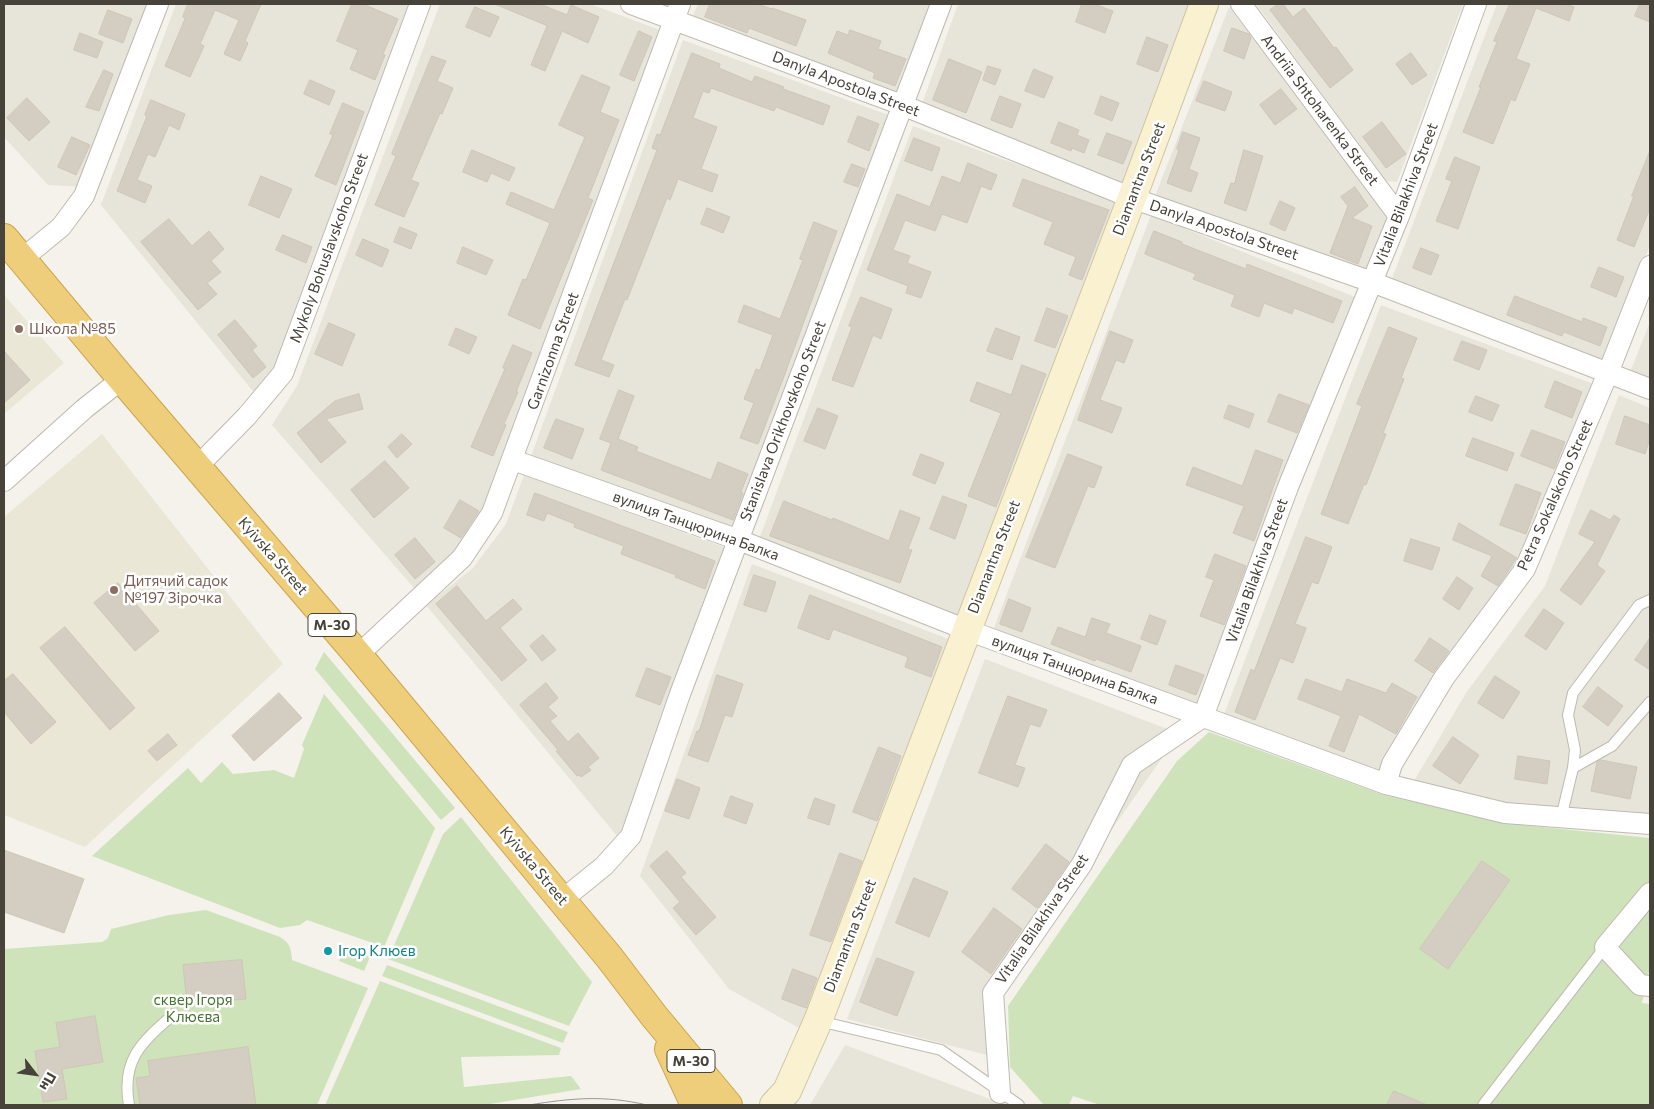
<!DOCTYPE html>
<meta charset="utf-8">
<style>
body{margin:0}
#map{position:relative;width:1654px;height:1109px;overflow:hidden;background:#f4f2eb;font-family:Commissioner,sans-serif}
canvas{display:block}
.frame{position:absolute;inset:0;border:5px solid #47433a;pointer-events:none}
.north{position:absolute;left:10px;top:1049px;width:50px;height:50px;-webkit-text-stroke:4px #fff;paint-order:stroke;rotate:120deg;font-size:14px;font-weight:700;line-height:20px;text-align:center;color:#47433a}
.north::after{content:'';display:block;margin:auto;width:18px;height:22px;background:#47433a;clip-path:polygon(50% 0,100% 100%,50% 72%,0 100%)}
</style>
<div id="map">
<canvas width="1654" height="1109"></canvas>
<div class="frame"></div>
<div class="north">Пн</div>
</div>
<script>
const ctx = document.querySelector('canvas').getContext('2d');
ctx.lineJoin = 'round';
function paint(path, color) { ctx.fillStyle = color; ctx.fill(path, 'evenodd'); }
function stroke(path, color, width, dash) { ctx.strokeStyle = color; ctx.lineWidth = width; ctx.lineCap = dash ? 'butt' : 'round'; ctx.setLineDash(dash || []); ctx.stroke(path); }
function write(font, color, halo, rows, align = 'center') {
  ctx.font = font + ' Commissioner,sans-serif'; ctx.lineWidth = 5; ctx.setLineDash([]); ctx.textBaseline = 'middle'; ctx.strokeStyle = halo; ctx.fillStyle = color; for (const [text, x, y, turn = 0] of rows) {
    ctx.save(); ctx.translate(x, y); ctx.rotate((+turn || 0) * Math.PI / 180); ctx.textAlign = isNaN(turn) ? turn : align; if (halo) ctx.strokeText(text, 0, 0); ctx.fillText(text, 0, 0); ctx.restore();
  }
}
paint(new Path2D(`
 M4,4H151L83,187L48,185L4,137Z
 M176,4H409L273,373L256,395L101,205Z
 M440,4H590L665,32L487,513L458,556L414,588L272,425L297,386Z
 M698,4H934L899,97L691,21Z
 M958,4H1194L1127,187L922,104Z
 M1256,4H1463L1397,182L1386,181Z
 M1497,4H1650V245L1603,368L1388,289Z
 M1229,7L1390,218L1367,277L1155,196Z
 M683,40L891,116L738,535L530,459Z
 M913,126L1122,203L967,619L758,542Z
 M1151,215L1355,297L1200,710L992,633Z
 M1381,305L1596,385L1522,571L1381,775L1223,717Z
 M1650,322V389L1627,380Z
 M1619,395L1650,408V816L1507,806L1414,781L1466,693L1545,586Z
 M524,475L729,549L622,842L426,605L473,568L506,524Z
 M752,564L959,643L808,1033L729,989L640,876Z
 M985,659L1175,732L1165,754L994,996L987,1055L847,1019Z
 M845,1045L995,1101L1000,1105H810Z`), '#e7e4da');
paint(new Path2D(`
 M4,295L64,363L4,414Z
 M102,434L283,664L85,847L4,815V517Z`), '#ebe7d7');
paint(new Path2D(`
 M324,652L455,808L441,820L315,669Z
 M324,694L435,828L384,947L307,920L300,925L280,928L92,856L188,768L201,783L222,762L233,774L274,770L294,778L304,749L302,745Z
 M1209,732L1384,795L1503,823L1650,838V967L1642,1003L1650,1004V1105H1100L1073,1096L1069,1105H1044L1010,1067L1008,1006L1177,761Z
 M461,817L592,982L569,1026L388,959L443,834Z
 M206,910L280,937C290,943 291,948 292,960L368,988L317,1105H4V949L102,942L108,938L111,929L169,915Z
 M344,947L370,957L364,971L339,961Z
 M387,965L568,1032L563,1043L382,976Z
 M380,981L561,1048L559,1055L461,1057L464,1087L571,1076L581,1089L484,1105H325Z`), '#cee3b9');
const building = new Path2D(`
 M188,4H261L245,41L248,43L240,61L224,54L239,20L215,10L200,44L204,46L190,77L165,66L185,19L183,17Z
 M352,4H363L398,19L383,54L385,55L375,80L350,69L358,50L337,41Z
 M495,4H540L567,15L571,5L599,17L588,43L562,31L545,71L531,65L547,26Z
 M710,4H757L772,9V8L806,20L796,46L749,28L747,33L705,17Z
 M1082,4H1094L1113,11L1105,33L1076,22Z
 M1279,4H1283L1293,17L1304,8L1334,48L1336,47L1353,70L1330,88L1270,10Z
 M1510,4H1565L1574,7L1569,21L1536,8L1516,59L1530,64L1515,101L1511,99L1493,144L1463,132L1481,87H1479L1497,42L1494,41Z
 M1640,4H1650V22L1635,16Z
 M475,7L499,17L490,37L466,27Z
 M108,10L132,19L123,43L99,34Z
 M1232,28L1249,34L1251,38L1244,59L1224,51Z
 M850,30L881,41L878,49L906,59L895,86L873,78L875,73L828,53L837,31L848,35Z
 M639,31L652,37L634,81L620,75Z
 M80,33L103,42L97,58L74,50Z
 M1147,37L1168,45L1158,72L1137,64Z
 M692,53L720,64L719,68L752,82L755,76L784,87L783,89L830,106L823,125L776,107L774,111L711,88L709,93L703,91L693,118L717,127L701,169L718,175L712,192L678,179L670,200L667,198L627,300L625,299L601,360L614,365L609,377L575,365L657,150L652,148L657,134L660,135Z
 M1411,53L1427,75L1412,85L1396,64Z
 M432,56L446,61L437,81L453,88L442,114L440,113L411,180L419,183L404,217L375,205L396,156L392,154Z
 M949,59L982,72L966,113L933,100Z
 M988,66L1001,70L995,85L983,80Z
 M1034,69L1053,77L1044,98L1025,91Z
 M104,70L113,74L99,111L86,107Z
 M582,75L610,87L600,112L619,120L588,198L593,200L540,329L508,315L523,279L526,280L550,223L506,204L511,192L554,210L585,137L559,125Z
 M310,80L335,91L329,105L304,94Z
 M1204,81L1232,92L1225,111L1196,101Z
 M1281,89L1297,109L1275,125L1260,105Z
 M1000,96L1021,104L1012,128L991,120Z
 M1101,96L1119,103L1112,121L1095,114Z
 M27,98L50,122L29,141L7,118Z
 M151,100L185,114L179,130L169,125L155,157L148,154L137,180L152,186L145,203L117,191L147,116L145,115Z
 M343,103L364,112L336,185L315,176L333,135L330,134Z
 M858,116L879,124L869,151L848,142Z
 M1059,122L1079,130L1077,135L1089,140L1084,153L1072,148L1071,151L1051,143Z
 M1382,122L1406,154L1386,168L1363,137Z
 M1183,132L1200,138L1189,169L1198,173L1191,192L1167,183L1179,150L1177,149Z
 M1107,133L1132,142L1123,164L1098,155Z
 M72,137L90,145L76,175L58,167Z
 M914,138L940,148L932,171L905,161Z
 M472,150L515,168L509,181L491,173L487,182L463,172Z
 M1244,150L1263,156L1246,211L1224,203L1231,183L1234,184Z
 M1650,151V208L1634,247L1617,240L1634,196H1632Z
 M1455,157L1480,167L1458,229L1436,221L1452,181L1446,179Z
 M968,163L997,175L991,190L981,186L967,223L942,214L935,231L905,220L893,250L910,256L907,263L931,272L921,298L906,293L908,286L867,270L897,194L930,207L942,176L960,183Z
 M852,164L865,169L858,187L844,182Z
 M261,176L292,189L279,218L249,205Z
 M1023,179L1109,210L1082,280L1069,275L1076,257L1044,244L1053,222L1013,206Z
 M1355,187L1368,206L1352,218L1372,226L1358,264L1330,253L1348,206L1341,197Z
 M1280,201L1295,208L1285,231L1270,224Z
 M707,208L730,217L723,233L701,224Z
 M169,219L192,246L209,231L224,249L211,261L221,272L207,283L217,294L198,310L141,242Z
 M814,222L837,231L783,379L758,444L740,438L754,403L744,399L756,369L760,370L773,335L738,322L744,305L780,319L803,260L800,259Z
 M400,227L417,234L411,249L394,242Z
 M1154,231L1182,242V244L1246,269L1247,264L1342,301L1333,323L1294,308L1292,314L1264,303L1259,317L1231,306L1235,295L1193,279L1196,274L1145,254Z
 M283,235L312,247L306,263L276,250Z
 M363,239L389,250L382,267L356,255Z
 M463,247L493,260L486,275L457,263Z
 M1421,248L1439,255L1431,275L1413,268Z
 M1599,267L1624,277L1616,297L1591,287Z
 M1515,296L1582,322L1583,318L1607,327L1600,346L1564,332L1562,336L1507,315Z
 M861,297L892,309L881,339L873,335L853,387L832,380L852,327L849,326Z
 M1047,308L1068,316L1055,348L1035,341Z
 M235,320L257,346L252,350L266,367L253,378L218,335Z
 M329,323L355,334L342,366L315,354Z
 M1389,327L1417,338L1401,378L1404,379L1383,433L1386,434L1366,485L1364,484L1348,524L1321,514L1362,406L1357,404Z
 M456,328L477,337L469,354L449,345Z
 M996,328L1020,337L1012,360L987,351Z
 M1110,331L1133,340L1124,363L1116,360L1100,400L1122,408L1112,433L1078,420Z
 M1462,341L1487,350L1479,370L1454,360Z
 M513,345L532,353L516,392H518L504,424L506,425L493,456L471,447L505,369L503,368Z
 M4,351L30,380L4,403Z
 M1022,365L1046,374L996,507L968,496L1001,413L970,401L977,382L1011,395Z
 M1555,381L1582,392L1572,418L1545,407Z
 M619,390L634,396L618,439L638,447L636,451L711,480L718,462L748,474L741,492L743,493L733,520L601,470L611,443L600,439Z
 M359,394L363,409L326,419L346,442L321,463L297,433L335,401Z
 M1279,394L1309,405L1297,433L1268,422Z
 M1476,396L1499,405L1492,421L1469,412Z
 M1229,405L1254,414L1249,428L1224,418Z
 M818,408L838,416L825,449L804,441Z
 M1625,416L1650,425V438L1645,454L1616,444Z
 M556,419L584,429L572,459L544,448Z
 M1532,430L1565,442L1554,469L1521,456Z
 M402,434L412,444L397,458L388,447Z
 M1473,438L1514,453L1507,471L1466,456Z
 M1256,450L1283,460L1254,541L1233,533L1244,506L1186,485L1193,467L1242,486Z
 M921,454L944,463L935,484L913,475Z
 M1068,454L1102,467L1094,488L1088,486L1055,568L1026,557Z
 M385,461L409,488L374,518L351,490Z
 M1516,484L1541,493L1526,534L1500,525Z
 M535,493L715,561L705,589L675,577L676,575L621,554L624,546L574,527L575,524L547,513L544,521L527,515Z
 M943,496L967,505L955,539L930,529Z
 M460,500L479,511L461,538L444,528Z
 M784,501L832,520L833,518L889,541L900,510L920,518L908,549L912,550L900,583L770,536Z
 M1591,510L1610,520L1614,515L1620,519L1597,565L1605,571L1581,605L1560,590L1595,542L1579,534Z
 M1459,523L1517,558L1498,586L1481,576L1492,556L1453,540Z
 M1306,537L1332,547L1318,584L1312,582L1295,624L1306,628L1293,663L1280,658L1255,720L1235,712L1251,669L1254,671Z
 M415,538L435,562L415,579L395,555Z
 M1411,539L1440,548L1432,570L1404,561Z
 M1215,554L1246,566L1224,625L1200,616L1214,580L1206,577Z
 M754,575L776,582L766,612L744,605Z
 M1457,577L1473,588L1459,610L1443,599Z
 M118,583L159,631L135,651L94,603Z
 M457,586L486,621L513,599L522,609L500,628L527,660L502,681L436,604Z
 M810,595L942,647L931,677L905,667L908,657L833,629L829,640L798,628Z
 M1009,599L1031,608L1022,632L1000,624Z
 M1544,609L1564,623L1546,650L1525,636Z
 M1150,615L1166,621L1157,645L1141,639Z
 M1092,618L1110,624L1106,633L1141,646L1131,672L1096,659L1095,661L1051,644L1058,627L1085,637Z
 M65,627L135,708L110,730L40,648Z
 M543,635L556,650L542,661L530,646Z
 M1430,638L1449,651L1433,673L1415,661Z
 M1650,638V670L1635,660Z
 M1176,665L1204,675L1196,695L1169,685Z
 M647,668L671,677L660,705L636,696Z
 M13,674L56,722L31,744L4,712V681Z
 M717,675L743,684L732,717L725,715L708,762L688,755L697,731H699Z
 M1495,676L1520,692L1503,719L1478,703Z
 M1306,679L1342,692L1347,679L1386,693L1392,683L1417,697L1396,734L1359,714L1344,752L1329,746L1341,716L1298,699Z
 M546,683L558,698L548,707L557,716L550,721L568,742L578,733L599,758L588,767L591,770L581,777L579,775L577,776L556,751L558,750L520,705Z
 M1598,687L1623,706L1608,726L1583,707Z
 M279,693L302,718L254,761L232,736Z
 M1008,696L1047,710L1040,727L1030,724L1015,765L1025,768L1018,787L979,773Z
 M168,734L177,745L157,761L148,751Z
 M1453,737L1479,755L1460,784L1433,766Z
 M879,747L901,756L877,821L853,812Z
 M1518,756L1550,761L1547,784L1515,779Z
 M1601,760L1637,767L1630,799L1591,791L1597,762Z
 M677,779L700,788L689,819L665,811Z
 M731,796L753,804L746,824L724,816Z
 M815,798L835,805L829,825L808,818Z
 M1046,844L1069,862L1037,908L1012,889Z
 M4,850L84,879L64,933L4,912Z
 M667,851L686,873L681,877L716,917L696,935L673,908L680,902L650,866Z
 M840,853L862,861L831,942L810,935Z
 M1482,861L1510,880L1448,969L1420,949Z
 M914,878L948,892L929,937L896,923Z
 M994,908L1022,929L991,974L962,952Z
 M877,958L914,972L897,1016L860,1002Z
 M242,960L246,999L187,1004L183,965Z
 M793,969L817,978L806,1008L782,999Z
 M95,1016L103,1062L62,1069L67,1099L43,1102L35,1051L60,1047L56,1023Z
 M248,1047L256,1105H140L136,1078L150,1076L148,1061Z
 M1394,1091L1427,1105H1387Z`);
paint(building, '#d4cec2');
stroke(building, '#cfc6b6', 1);
const lane = new Path2D(`
 M1573,768L1612,746L1650,702
 M1561,818L1573,768L1575,750L1568,715L1573,693L1639,605L1650,600
 M819,1021L941,1050L1019,1105
 M129,1105C121,1059 142,1042 174,1014
 M1483,1105L1605,947`);
const street = new Path2D(`
 M631,4L902,105L1132,198L1372,282L1650,389
 M1241,4L1399,216
 M22,259L61,227L84,196L158,4
 M513,460L739,540L967,630L1386,784L1505,813L1650,824
 M197,467L247,416L283,373L420,4
 M4,481L84,409L122,379
 M358,655L462,558L492,513L680,4
 M1386,784L1392,764L1444,678L1525,569L1608,373L1650,266
 M1650,893L1605,947L1640,985L1650,986
 M562,900L604,866L631,836L680,694L941,4
 M1000,1093L993,993L1082,864L1132,765L1203,717L1288,487L1399,216L1476,4`);
const secondary = new Path2D(`
 M774,1105L787,1091L818,1021L1132,198L1204,4`);
const highway = new Path2D(`
 M4,238L122,379L358,655L609,957L654,1016L728,1105
 M669,1049L695,1105`);
stroke(lane, '#bfbaaf', 12);
stroke(street, '#bfbaaf', 22);
stroke(secondary, '#cec5a0', 30);
stroke(highway, '#cda44c', 30);
stroke(lane, '#fff', 10);
stroke(street, '#fff', 20);
stroke(secondary, '#f9f1d0', 28);
stroke(highway, '#efce7b', 28);
stroke(new Path2D(`
 M529,1105C572,1098 604,1095 647,1105`), '#999', 1);
for (const [x, y, r, color] of [
 [19,329,5,"#8d6e63"],
 [114,590,5,"#8d6e63"],
 [328,951,5,"#0f9aa8"]
]) { const dot = new Path2D(); dot.arc(x, y, r, 0, 2 * Math.PI); ctx.fillStyle = color; ctx.fill(dot); stroke(dot, '#fff', 2); }
for (const [x, y, w] of [
 [332,625,48],
 [691,1061,48]
]) { const box = new Path2D(); box.roundRect(x - w / 2, y - 11.5, w, 23, 4); ctx.fillStyle = '#fff'; ctx.fill(box); stroke(box, '#47433a', 1); }
write('bold 14px', '#47433a', null, [
 ["М-30",332,625],
 ["М-30",691,1061]
]);
write('15px', '#47433a', '#fff', [
 ["Danyla Apostola Street",846,84,21],
 ["Andriia Shtoharenka Street",1320,110,53],
 ["Diamantna Street",1139,179,-69],
 ["Vitalia Bilakhiva Street",1406,195,-69],
 ["Danyla Apostola Street",1224,230,19],
 ["Mykoly Bohuslavskoho Street",329,248,-70],
 ["Garnizonna Street",553,351,-70],
 ["Stanislava Orikhovskoho Street",783,421,-69],
 ["Petra Sokalskoho Street",1555,495,-66],
 ["вулиця Танцюрина Балка",696,526,20],
 ["Kyivska Street",273,556,49],
 ["Diamantna Street",994,557,-69],
 ["Vitalia Bilakhiva Street",1257,571,-70],
 ["вулиця Танцюрина Балка",1075,670,20],
 ["Kyivska Street",534,866,50],
 ["Vitalia Bilakhiva Street",1042,919,-56],
 ["Diamantna Street",850,936,-69]
]);
write('15px', '#785e54', '#fff', [
 ["Школа №85",29,329],
 ["Дитячий садок",124,581],
 ["№197 Зірочка",124,598]
], 'left');
write('15px', '#0d838f', '#fff', [
 ["Ігор Клюєв",338,951]
], 'left');
write('15px', '#487432', '#fff', [
 ["сквер Ігоря",193,1000],
 ["Клюєва",193,1017]
]);
</script>
